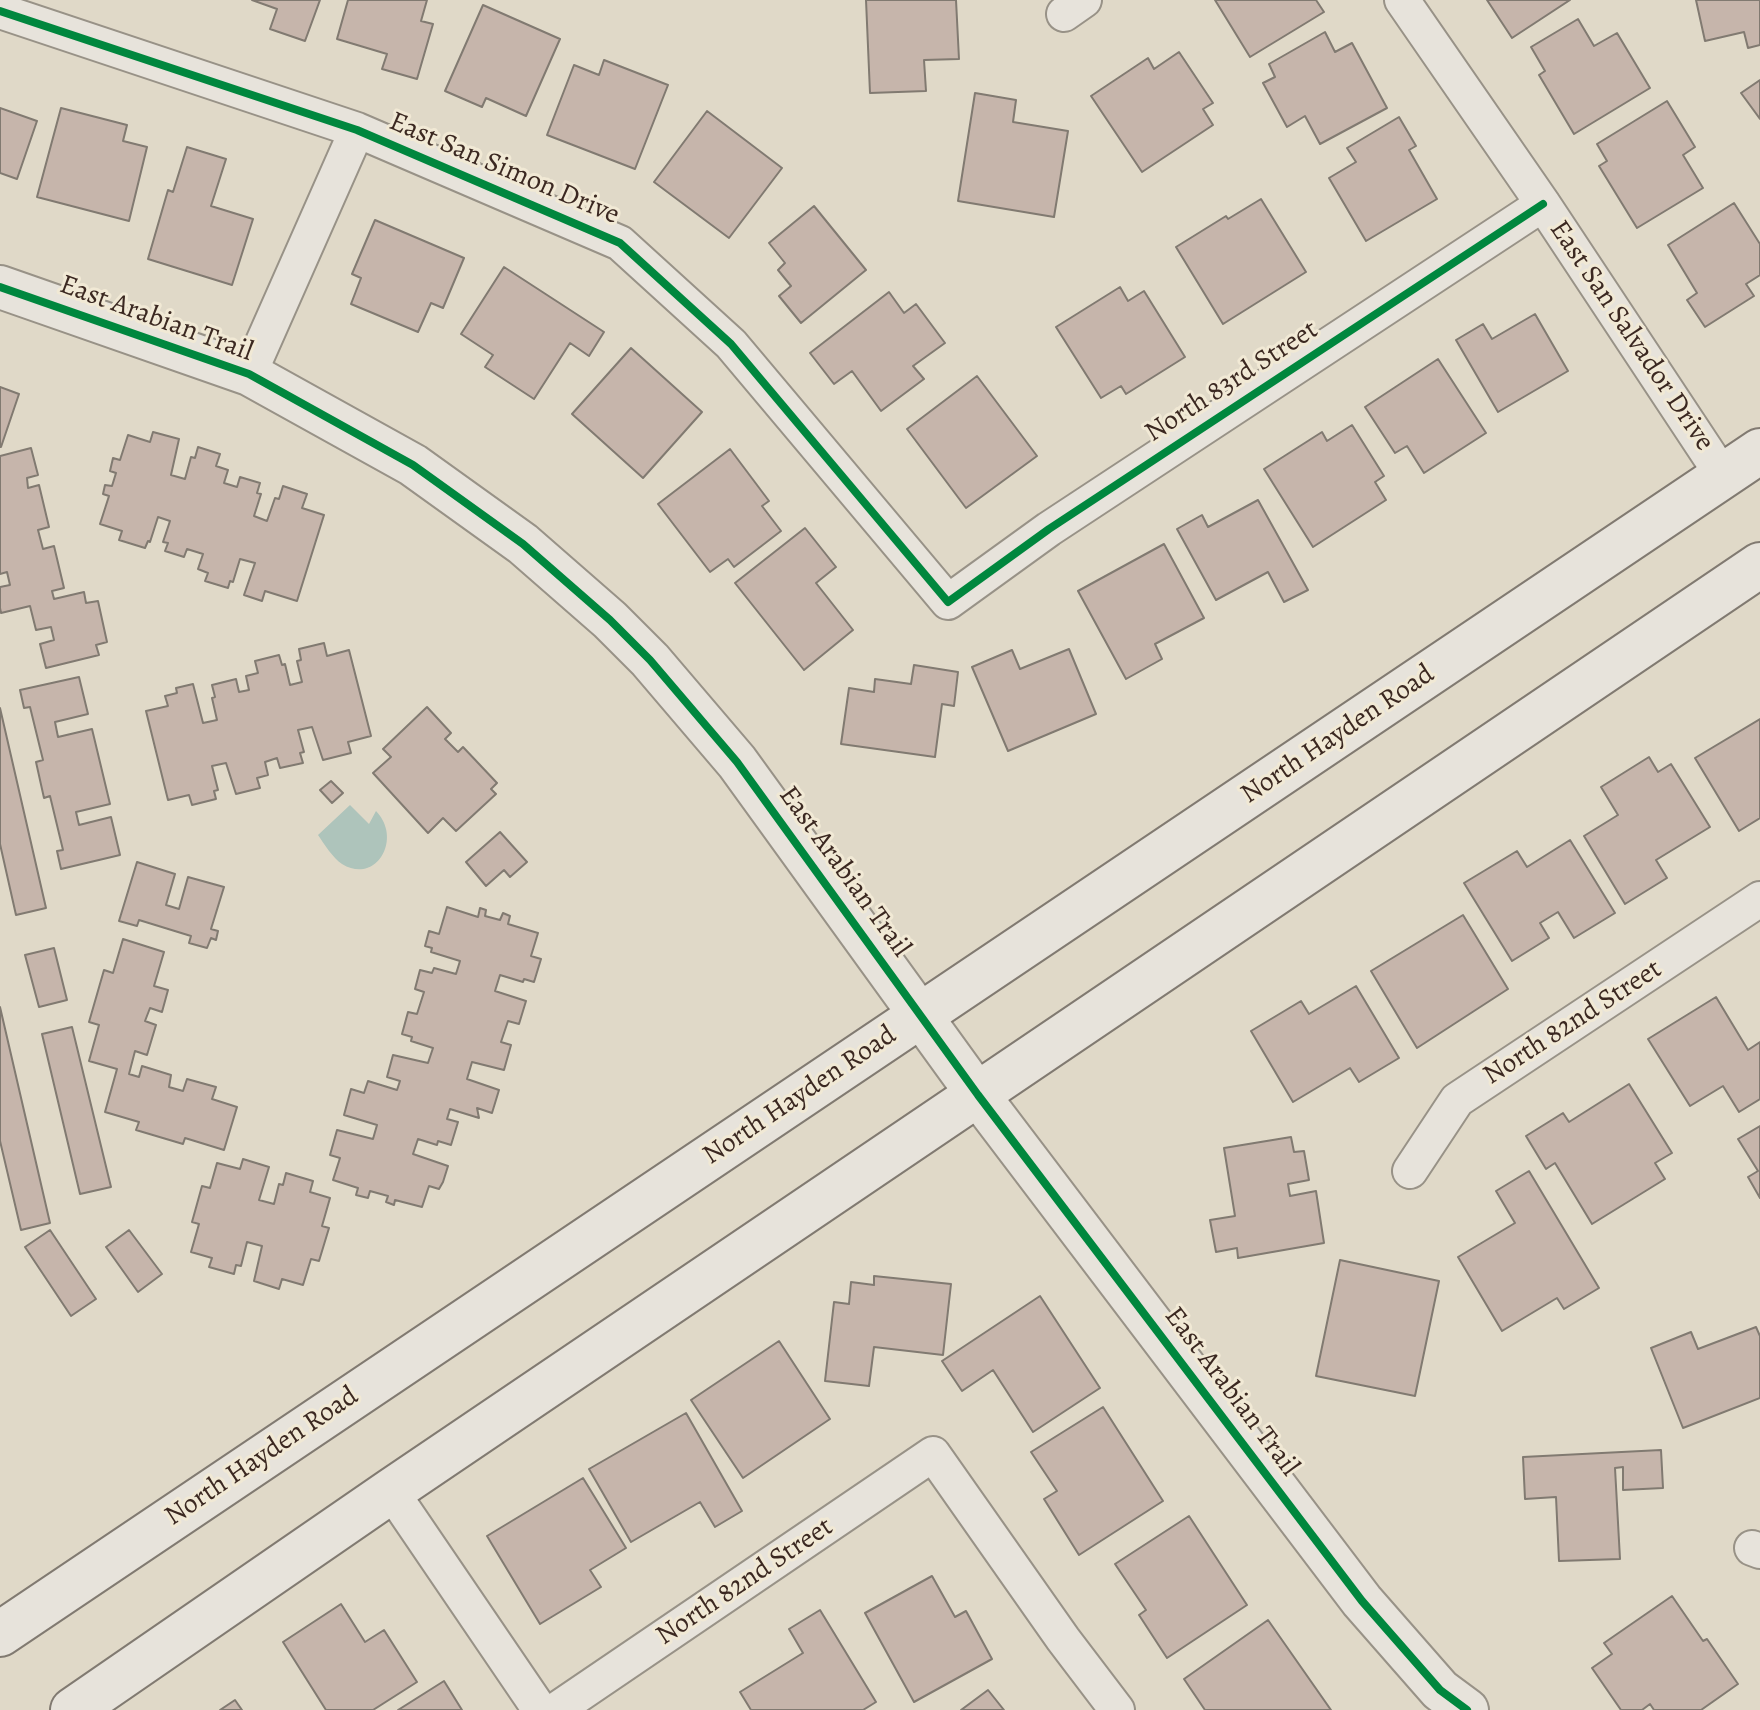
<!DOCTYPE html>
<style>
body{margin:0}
canvas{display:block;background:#e0d9c8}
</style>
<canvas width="1760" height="1710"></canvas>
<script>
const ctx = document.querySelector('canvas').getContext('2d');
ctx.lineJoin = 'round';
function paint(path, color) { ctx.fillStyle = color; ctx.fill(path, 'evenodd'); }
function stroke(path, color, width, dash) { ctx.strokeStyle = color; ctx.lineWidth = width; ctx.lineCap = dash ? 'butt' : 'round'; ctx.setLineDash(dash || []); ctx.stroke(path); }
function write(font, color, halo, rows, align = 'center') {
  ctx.font = font + ' Alegreya,serif'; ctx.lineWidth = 6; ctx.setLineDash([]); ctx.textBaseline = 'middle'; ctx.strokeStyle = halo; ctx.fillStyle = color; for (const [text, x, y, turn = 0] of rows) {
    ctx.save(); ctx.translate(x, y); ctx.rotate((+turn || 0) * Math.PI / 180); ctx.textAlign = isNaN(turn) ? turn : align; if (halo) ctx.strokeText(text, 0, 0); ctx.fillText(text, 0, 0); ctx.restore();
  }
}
paint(new Path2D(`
 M350,805L369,824L376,811C403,839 376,885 342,864C333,858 324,844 318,835Z`), '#aec4bb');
const building = new Path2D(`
 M252,0H320L305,41L270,29L277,9Z
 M348,0H427L421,21L433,24L417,79L382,69L387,54L337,39Z
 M866,0H956L959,59L924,60L926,91L870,93Z
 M1215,0H1316L1324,12L1250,57Z
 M1487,0H1570L1512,38Z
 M1696,0H1760V45L1748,48L1744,32L1705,41Z
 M483,5L560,39L526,116L486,98L482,107L445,91Z
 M1578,19L1594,46L1617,33L1650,88L1574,134L1539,75L1545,71L1531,47Z
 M1325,32L1335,52L1352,43L1387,108L1320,144L1305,116L1287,127L1263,83L1275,77L1269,64Z
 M1179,52L1213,103L1203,109L1213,125L1142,172L1091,96L1148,58L1154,69Z
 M604,60L668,85L635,169L547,135L574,65L599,75Z
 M1760,80V119L1741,93Z
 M975,93L1016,100L1013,122L1068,131L1054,217L958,201Z
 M1667,101L1695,147L1683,155L1703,188L1637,228L1599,166L1607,161L1597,144Z
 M0,108L37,121L17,179L0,173Z
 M61,108L127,125L123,141L147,147L129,221L37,197Z
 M707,111L782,168L729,238L654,182Z
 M1399,117L1416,146L1409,150L1437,199L1366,241L1329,178L1356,162L1347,148Z
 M187,147L226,159L211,206L253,219L232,285L148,259L168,190L173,192Z
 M1261,199L1306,272L1223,324L1176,247L1226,216L1228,219Z
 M1734,203L1760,244V275L1746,284L1754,296L1705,327L1687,300L1697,293L1668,245Z
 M814,206L866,270L801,323L779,296L791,286L778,270L785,263L769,243Z
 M375,220L464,258L443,308L431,303L418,332L351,304L361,278L352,274Z
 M504,267L604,332L589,356L570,343L534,399L485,367L493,355L461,334Z
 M1120,287L1128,301L1144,291L1185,357L1126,394L1121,386L1101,398L1056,327Z
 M889,292L904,313L916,304L945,343L913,366L924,379L881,411L852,371L834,384L810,353Z
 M1535,314L1568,371L1498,412L1456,340L1483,324L1492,339Z
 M631,348L702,412L643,478L572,414Z
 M1438,359L1486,433L1424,473L1407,446L1395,453L1365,407Z
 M977,376L1037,456L966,508L907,429Z
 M0,387L19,394L1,447H0Z
 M1352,425L1384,476L1375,482L1386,500L1313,547L1264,469L1322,432L1327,441Z
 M153,432L179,439L171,475L185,479L191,457L195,458L198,447L220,454L216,466L228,470L224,483L237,487L240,477L260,483L257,493L261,494L254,516L267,521L275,498L279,499L283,486L307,494L302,508L324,515L297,601L265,591L262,601L244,595L255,563L240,559L233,582L230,581L228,588L205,581L208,573L198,569L203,554L187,549L184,557L165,551L168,543L163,542L170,521L158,517L150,542L148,541L145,548L119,540L122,531L100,524L109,496L103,494L105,485L112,486L116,473L110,471L113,458L120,460L128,435L150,442Z
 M31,448L38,475L27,478L28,488L39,485L49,527L38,530L43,549L54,546L64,588L52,591L54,599L84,592L86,603L98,601L107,642L96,645L99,655L46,668L40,644L54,640L51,627L36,630L30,606L1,613L0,608V587L10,585L7,572L0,574V456Z
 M730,449L769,501L762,506L781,531L734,567L728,559L710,572L658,504Z
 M1258,500L1308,590L1284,602L1268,572L1216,600L1177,529L1202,515L1208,527Z
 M805,528L836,567L816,583L853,630L804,670L735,583Z
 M1164,544L1204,618L1155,644L1162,659L1126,679L1078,591Z
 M324,643L327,656L349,650L371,736L348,742L351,753L323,760L312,727L298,730L304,752L300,753L303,763L280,768L277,758L265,762L268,775L257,778L260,788L236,794L226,763L212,766L218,790L214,791L216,799L192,805L189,795L168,800L146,711L168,706L165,696L177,693L176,688L193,684L203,723L217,720L212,698L215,697L212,685L236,679L239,692L249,690L246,676L258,673L255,661L279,655L282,665L285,664L290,685L302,682L297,661L301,660L299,649Z
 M1069,649L1096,714L1008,751L972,667L1012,650L1020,669Z
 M914,665L958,672L954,706L942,704L935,757L841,744L849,688L874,692L875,679L911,684Z
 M79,677L88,714L55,722L58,737L92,729L110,804L76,812L79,825L111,817L120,855L61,869L57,851L63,850L50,796L44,798L36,762L43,760L30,707L24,708L20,690Z
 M427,707L451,733L445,739L458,752L463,747L497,783L491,789L496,794L456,831L443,818L428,833L373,773L391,757L383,749Z
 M0,708L46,908L16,915L0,844Z
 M1760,719V818L1739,831L1695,758Z
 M1649,757L1658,772L1671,764L1710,827L1656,860L1667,878L1625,904L1584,836L1618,815L1601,787Z
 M331,781L343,793L332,803L320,790Z
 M500,832L527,862L510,877L504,870L486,886L466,862Z
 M1570,840L1615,913L1574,938L1558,912L1540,923L1549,938L1512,961L1464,883L1517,851L1527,867Z
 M137,862L175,874L166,905L179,909L188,877L224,887L211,929L218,931L216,940L211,938L207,948L189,943L191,936L139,920L137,926L119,921Z
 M447,907L478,917L480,908L486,910L485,916L500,920L503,913L510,916L508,924L538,933L531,956L541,959L534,982L524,979L523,982L500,975L495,991L526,1001L519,1024L508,1021L501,1042L511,1045L504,1070L472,1062L467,1079L499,1090L492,1113L477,1108L479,1118L450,1109L447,1119L458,1122L451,1145L438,1141L437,1145L418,1139L413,1154L448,1166L443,1182L439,1189L429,1186L422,1207L395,1200L394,1205L386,1202L388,1196L370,1191L368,1198L356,1195L358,1188L333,1180L340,1158L330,1155L337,1130L373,1139L377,1125L344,1115L351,1089L364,1093L368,1081L397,1090L400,1081L387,1077L393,1055L428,1063L433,1048L411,1041L412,1037L402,1034L408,1012L417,1014L424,992L415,989L420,970L432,973L434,968L456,974L460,961L431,952L432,948L425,946L429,931L439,934Z
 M1463,915L1508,989L1417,1048L1371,971Z
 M123,939L164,952L154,986L168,990L162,1012L150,1008L145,1021L156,1025L147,1055L135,1051L129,1074L139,1077L142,1066L171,1075L169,1087L183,1091L187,1079L216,1087L212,1099L237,1107L224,1150L185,1138L183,1144L136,1130L139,1122L105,1112L117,1069L89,1061L99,1025L89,1022L104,970L113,973Z
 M54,948L67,1000L39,1007L25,955Z
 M1356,986L1399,1058L1359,1082L1350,1068L1293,1102L1251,1031L1301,1001L1309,1014Z
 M1716,997L1748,1050L1760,1042V1099L1739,1112L1723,1086L1690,1106L1648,1039Z
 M0,1007L50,1223L21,1230L0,1141Z
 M72,1027L111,1187L80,1194L42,1034Z
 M1629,1084L1672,1153L1655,1163L1665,1179L1592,1224L1555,1163L1546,1169L1526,1136L1563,1113L1569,1122Z
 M1760,1126V1198L1748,1177L1758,1171L1738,1139Z
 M1291,1137L1294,1152L1304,1151L1309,1180L1288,1184L1290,1196L1316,1191L1324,1243L1238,1258L1237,1248L1216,1252L1210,1220L1235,1216L1224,1148Z
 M243,1159L269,1167L259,1200L274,1204L279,1184L283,1185L286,1173L313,1181L310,1192L330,1198L322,1226L329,1228L319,1261L311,1259L303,1285L282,1279L279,1289L254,1281L262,1246L247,1242L241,1266L236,1265L234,1274L209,1267L212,1258L191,1252L199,1224L192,1222L202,1186L210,1188L217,1163L240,1169Z
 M1529,1171L1599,1288L1564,1309L1557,1298L1502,1331L1458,1257L1515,1223L1496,1191Z
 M50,1230L96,1299L71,1316L25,1247Z
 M129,1230L162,1274L138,1292L106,1247Z
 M1340,1260L1439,1281L1415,1396L1316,1376Z
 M874,1276L951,1284L943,1355L874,1347L869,1386L825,1381L834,1302L849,1304L851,1282L874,1285Z
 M1040,1296L1100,1388L1033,1432L993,1370L962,1391L942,1361Z
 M1756,1327L1760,1336V1398L1683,1428L1651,1348L1691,1332L1698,1349Z
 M779,1341L830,1419L743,1478L691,1400Z
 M1103,1407L1163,1501L1079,1555L1044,1499L1057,1491L1031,1452Z
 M686,1413L742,1511L715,1527L700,1502L631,1542L589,1469Z
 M1661,1450L1663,1488L1623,1490V1467L1615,1468L1620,1559L1559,1561L1556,1497L1525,1499L1523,1457Z
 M583,1478L626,1548L590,1570L601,1587L540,1624L487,1536Z
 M1189,1516L1247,1605L1167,1658L1139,1615L1146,1610L1115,1564Z
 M932,1576L955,1617L966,1611L992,1659L914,1702L865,1613Z
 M1672,1596L1703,1641L1707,1639L1738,1684L1701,1710H1654L1650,1704L1642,1710H1621L1592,1668L1612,1654L1604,1643Z
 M341,1604L365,1642L384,1630L417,1682L373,1710H326L283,1642Z
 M820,1610L876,1702L863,1710H751L740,1692L803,1653L789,1629Z
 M1268,1620L1331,1710H1205L1184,1679Z
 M444,1681L462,1710H398Z
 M988,1690L1004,1710H961Z
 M235,1700L242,1710H220Z`);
paint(building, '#c6b5ab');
stroke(building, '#817a71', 2);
const minor = new Path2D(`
 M1402,0L1543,204L1723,476
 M0,11L357,130L620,243L731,344L948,602L1049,529L1543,204
 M1064,14L1084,0
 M249,374L357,130
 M1410,1171L1457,1100L1760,899
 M391,1491L540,1710
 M1752,1548L1760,1551
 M556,1710L933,1454L1063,1639L1117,1710`);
const tertiary = new Path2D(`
 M0,287L249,374L413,465L523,544L610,620L650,660L737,762L978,1095L1362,1601L1440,1690L1467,1710`);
const secondary = new Path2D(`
 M0,1634L1760,451
 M73,1710L391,1491L1760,565`);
stroke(minor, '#989287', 38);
stroke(tertiary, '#989287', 46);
stroke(secondary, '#817a71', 48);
stroke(minor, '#e7e3db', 34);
stroke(tertiary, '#e7e3db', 42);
stroke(secondary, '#e7e3db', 44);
stroke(new Path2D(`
 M0,11L357,130L620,243L731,344L948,602L1049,529L1543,204
 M0,287L249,374L413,465L523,544L610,620L650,660L737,762L978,1095L1362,1601L1440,1690L1467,1710`), '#00873e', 8);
write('28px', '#3b2821', '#f1e9d5', [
 ["East San Simon Drive",504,169,23],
 ["East Arabian Trail",156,319,20],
 ["East San Salvador Drive",1631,336,56],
 ["North 83rd Street",1232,382,-33],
 ["North Hayden Road",1338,735,-34],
 ["East Arabian Trail",844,872,54],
 ["North 82nd Street",1573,1023,-33],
 ["North Hayden Road",800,1096,-34],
 ["East Arabian Trail",1231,1392,53],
 ["North Hayden Road",262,1457,-34],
 ["North 82nd Street",745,1582,-34]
]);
</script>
